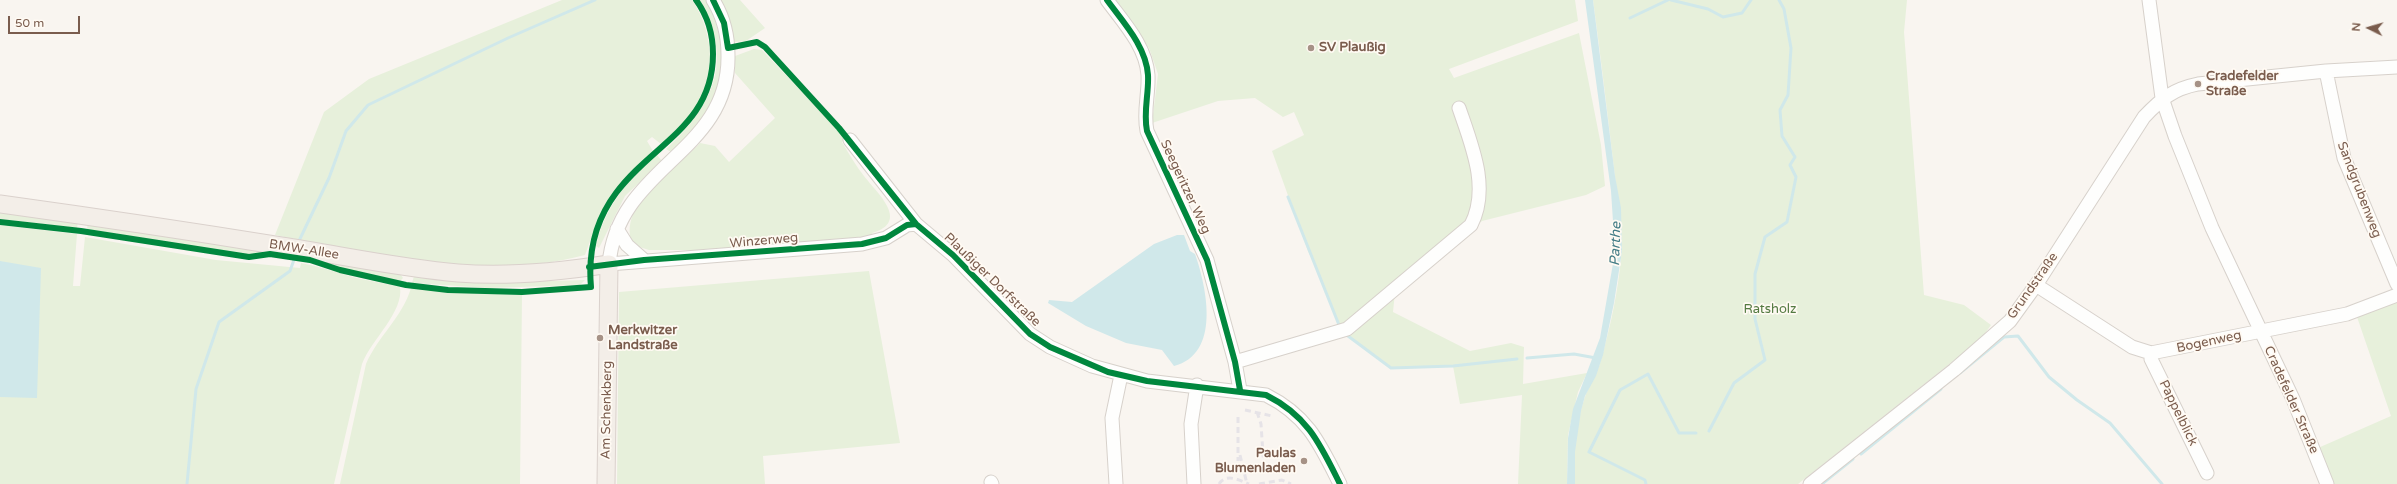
<!DOCTYPE html>
<meta charset="utf-8">
<style>
body{margin:0}
#map{position:relative;width:2397px;height:484px;overflow:hidden;background:#f9f5f0;font-family:"Varela Round",sans-serif}
canvas{display:block}
.north{position:absolute;left:2349px;top:8px;width:40px;height:40px;-webkit-text-stroke:3px #fffaf3;paint-order:stroke;rotate:275deg;font-size:11px;font-weight:700;line-height:16px;text-align:center;color:#7a5c4d}
.north::after{content:'';display:block;margin:auto;width:14px;height:18px;background:#7a5c4d;clip-path:polygon(50% 0,100% 100%,50% 72%,0 100%)}
.scale{position:absolute;left:8px;top:16px;width:72px;height:18px;box-sizing:border-box;border:2px solid #7a5c4d;border-top:0;padding-left:5px;font-size:12px;line-height:14px;white-space:nowrap;color:#7a5c4d;-webkit-text-stroke:3px #fffaf3;paint-order:stroke}
</style>
<div id="map">
<canvas width="2397" height="484"></canvas>
<div class="north">N</div>
<div class="scale">50 m</div>
</div>
<script>
const ctx = document.querySelector('canvas').getContext('2d');
ctx.lineJoin = 'round';
function paint(path, color) { ctx.fillStyle = color; ctx.fill(path, 'evenodd'); }
function stroke(path, color, width, dash) { ctx.strokeStyle = color; ctx.lineWidth = width; ctx.lineCap = dash ? 'butt' : 'round'; ctx.setLineDash(dash || []); ctx.stroke(path); }
function write(font, color, halo, rows, align = 'center') {
  ctx.font = font + ' "Varela Round",sans-serif'; ctx.lineWidth = 3.5; ctx.setLineDash([]); ctx.textBaseline = 'middle'; ctx.strokeStyle = halo; ctx.fillStyle = color; for (const [text, x, y, turn = 0] of rows) {
    ctx.save(); ctx.translate(x, y); ctx.rotate((+turn || 0) * Math.PI / 180); ctx.textAlign = isNaN(turn) ? turn : align; if (halo) ctx.strokeText(text, 0, 0); ctx.fillText(text, 0, 0); ctx.restore();
  }
}
paint(new Path2D(`
 M562,0H692C712,29 717,72 698,103C689,119 675,132 661,144L652,137L647,141L653,151C612,188 604,203 585,255C483,282 376,255 275,235L324,112L369,79Z
 M699,0H707C727,43 727,81 701,122C694,133 681,143 671,152L666,149C713,106 735,60 699,0Z
 M719,0H740L765,28L746,41L735,42Z
 M1116,0H1575L1578,21L1449,69L1454,78L1579,33L1601,145L1605,186L1586,195L1482,221L1395,292L1393,312L1470,351L1511,343L1524,347L1523,384L1587,373L1578,392L1568,435L1567,484H1518L1522,395L1460,404L1453,366L1391,368L1348,336L1339,325L1325,289L1308,251L1272,151L1304,135L1294,112L1283,117L1255,98L1218,101L1152,123L1158,74L1149,48Z
 M1593,0H1907L1904,32L1924,295L1964,305L1991,325L1981,339L1798,484H1575C1571,459 1577,418 1586,394C1591,381 1599,370 1602,356C1611,324 1618,291 1621,258C1624,230 1618,204 1615,177C1608,118 1601,59 1593,0Z
 M754,49L762,50L846,138L842,142C849,154 856,166 864,176C877,193 911,222 872,233L873,235L860,238L721,250H649L633,245C615,205 677,168 700,143L715,146L729,162L775,118L735,73V56Z
 M657,155L662,161L625,196L599,248L596,246C604,208 628,179 657,155Z
 M0,213L78,222L77,228L0,219Z
 M88,222L268,252L249,255L87,229Z
 M0,225L77,234L73,286H80L85,237L216,260L300,268L301,263C317,266 325,269 340,273C359,280 381,282 400,287C404,312 371,340 362,364L334,484H0Z
 M330,263L401,275L403,278L400,281L342,268Z
 M869,271L900,443L763,456L765,484H617L619,292Z
 M414,276L511,282L585,280L580,285L488,288L412,283Z
 M411,288L448,292L522,295L520,484H340L366,364C378,336 402,318 411,288Z
 M2397,301V484H2332L2318,448L2391,416L2356,314Z`), '#e7f0db');
paint(new Path2D(`
 M1585,0H1593L1615,176L1621,208L1622,251L1614,303L1603,355L1596,376L1585,396L1581,411L1575,452V484H1567L1568,438L1573,409L1600,338L1615,252L1611,191Z
 M1177,235H1184L1190,251L1195,254C1207,288 1221,354 1174,366L1162,350L1126,343L1086,326L1048,303L1049,300L1072,302L1154,244Z
 M0,261L41,268L37,398L0,397Z`), '#d0e8ea');
stroke(new Path2D(`
 M1671,0L1708,9L1723,17L1742,13L1751,0
 M1630,18L1668,0
 M1288,197L1339,325
 M298,243L329,178L346,131L368,105L508,38L595,0
 M1348,336L1391,368L1453,366L1517,359
 M1527,358L1574,354L1596,358
 M1960,373L2004,337L2018,336L2049,377L2077,400L2110,423L2162,484
 M1709,431L1734,383L1765,360L1755,319V274L1765,237L1787,222L1796,177L1790,165L1795,157L1782,136L1780,110L1788,95L1791,48L1784,9L1779,0
 M1861,454L1941,389
 M187,484L196,389L219,322L290,271L296,254
 M1646,484L1645,480L1589,452L1620,390L1648,374L1679,433H1696
 M1822,484L1853,459`), '#d0e8ea', 3);
const minor = new Path2D(`
 M713,0C723,16 728,36 728,55C730,154 618,165 609,264L862,244L886,238L907,225L916,224
 M1107,0C1123,22 1146,46 1148,75C1149,94 1143,112 1147,131L1207,260L1235,362L1240,390
 M2149,0L2162,98L2175,136L2212,228L2293,399L2327,484
 M2326,71L2344,158L2397,284
 M850,140L916,224L953,255L1030,334L1050,347L1092,366L1147,381L1266,395C1308,416 1320,444 1340,484
 M617,229L627,245L644,260
 M2036,285L2132,347L2151,353L2347,314L2397,295
 M2151,353V359L2207,473
 M1235,362L1347,329L1471,225C1490,188 1472,146 1459,108
 M991,482L992,484
 M1116,484L1112,418L1121,375
 M1194,484L1191,424L1197,385
 M1810,484L1954,370L2010,321L2036,285L2144,117C2161,99 2173,89 2198,84L2326,71L2397,67`);
const major = new Path2D(`
 M0,204C94,217 188,231 281,246C340,255 399,268 458,273C509,277 559,272 609,264L606,484`);
stroke(minor, '#d7d1cb', 15);
stroke(major, '#dad1cc', 19);
stroke(minor, '#fefefd', 13);
stroke(major, '#f3eee8', 17);
stroke(new Path2D(`
 M1245,410L1272,416
 M1257,412L1261,424L1264,469
 M1238,417V461
 M1240,455L1247,484
 M1219,484C1226,473 1239,480 1249,484
 M1259,484L1282,480L1291,484`), '#e6e3e7', 3, [6, 4]);
stroke(new Path2D(`
 M713,0L724,23L728,48L757,42L765,47L839,128L916,224L953,255L1030,334L1050,347L1108,372L1147,381L1266,395C1308,416 1320,444 1340,484
 M1107,0C1123,22 1146,46 1148,75C1149,94 1143,112 1147,131L1207,260L1235,362L1240,390
 M0,222L81,231L249,257L270,254L310,260L340,270L406,285L448,290L522,292L591,287C588,254 595,221 616,193C652,144 713,125 713,54C713,35 707,15 696,0
 M589,267L644,260L862,244L886,238L907,225L916,224`), '#00873e', 6);
for (const [x, y, r, color] of [
 [1311,48,4,"#a69286"],
 [2198,84,4,"#a69286"],
 [600,338,4,"#a69286"],
 [1304,461,4,"#a69286"]
]) { const dot = new Path2D(); dot.arc(x, y, r, 0, 2 * Math.PI); ctx.fillStyle = color; ctx.fill(dot); stroke(dot, '#fffaf3', 1.5); }
write('bold 13px', '#7a5c4d', '#fffaf3', [
 ["SV Plaußig",1319,48],
 ["Cradefelder",2206,77],
 ["Straße",2206,92],
 ["Merkwitzer",608,331],
 ["Landstraße",608,346],
 ["Paulas",1296,454,"right"],
 ["Blumenladen",1296,469,"right"]
], 'left');
write('13px', '#7a5c4d', '#fffaf3', [
 ["Seegeritzer Weg",1185,187,65],
 ["Sandgrubenweg",2359,190,69],
 ["Winzerweg",764,241,-5],
 ["BMW-Allee",304,250,9],
 ["Plaußiger Dorfstraße",992,280,44],
 ["Grundstraße",2033,286,-55],
 ["Bogenweg",2209,342,-12],
 ["Cradefelder Straße",2291,400,66],
 ["Am Schenkberg",607,410,-89],
 ["Pappelblick",2178,413,64]
]);
write('13px', '#537a41', '#fffaf3', [
 ["Ratsholz",1770,310]
]);
write('italic 14px', '#437c86', '#fffaf3', [
 ["Parthe",1616,244,-88]
]);
</script>
